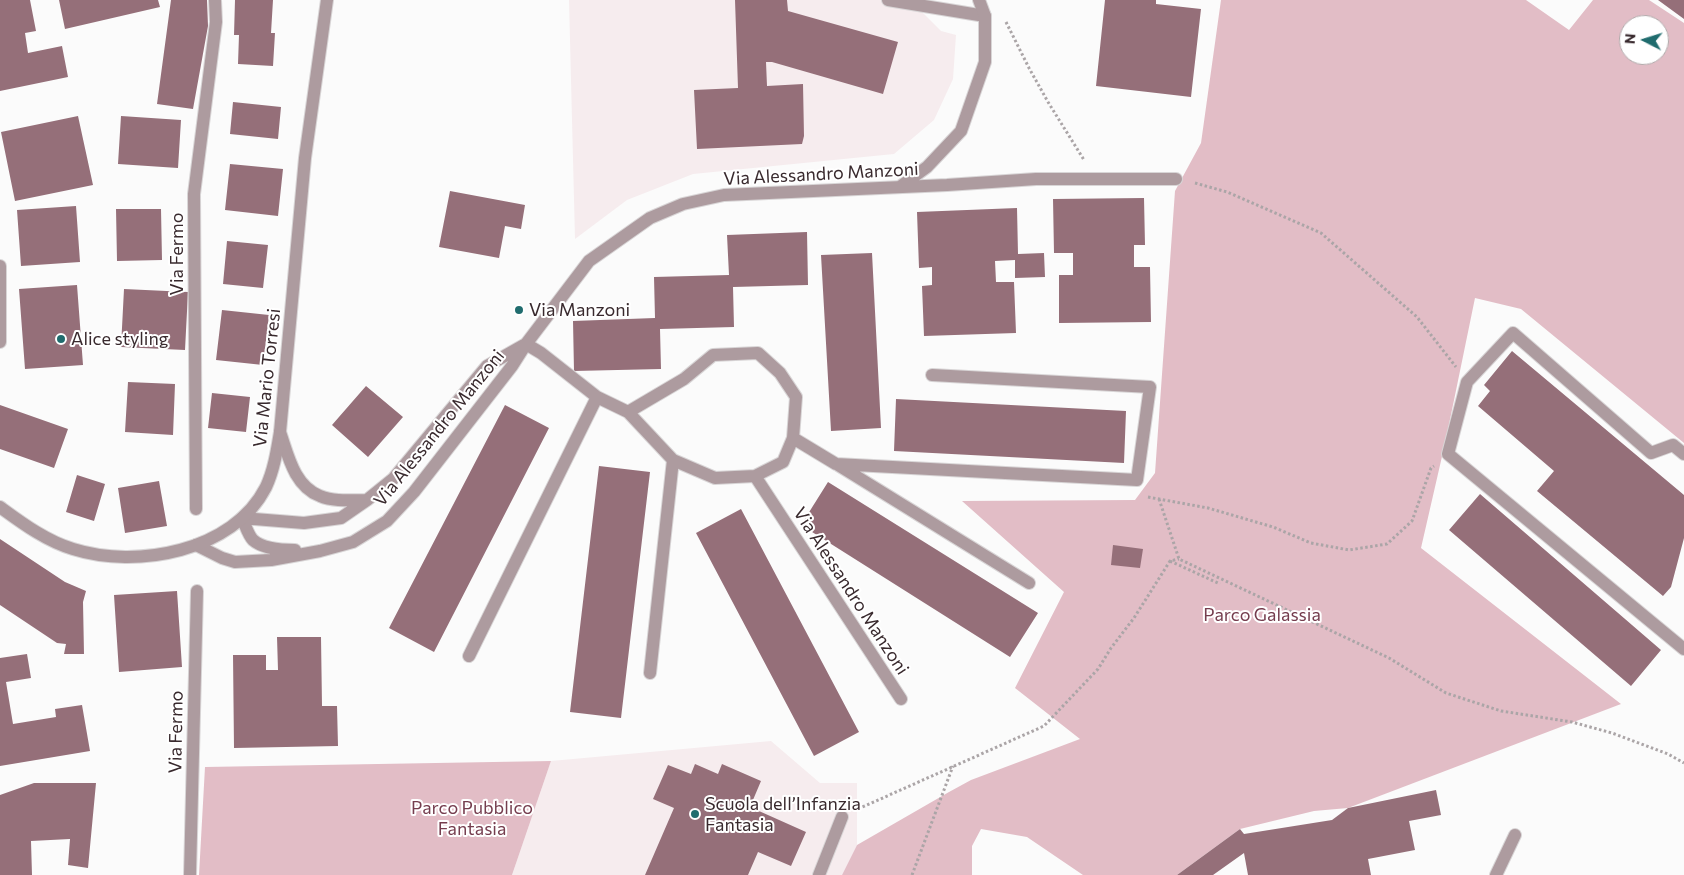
<!DOCTYPE html>
<meta charset="utf-8">
<style>
body{margin:0}
#map{position:relative;width:1684px;height:875px;overflow:hidden;background:#fbfbfb;font-family:Commissioner,sans-serif}
canvas{display:block}
.north{position:absolute;left:1619px;top:15px;width:50px;height:50px;box-sizing:border-box;background:#fff;border:1px solid #b0aaab;border-radius:50%;rotate:275deg;font-size:14px;font-weight:700;line-height:20px;text-align:center;color:#392a2e}
.north::after{content:'';display:block;margin:auto;width:18px;height:22px;background:#206c6e;clip-path:polygon(50% 0,100% 100%,50% 72%,0 100%)}
</style>
<div id="map">
<canvas width="1684" height="875"></canvas>
<div class="north">N</div>
</div>
<script>
const ctx = document.querySelector('canvas').getContext('2d');
ctx.lineJoin = 'round';
function paint(path, color) { ctx.fillStyle = color; ctx.fill(path, 'evenodd'); }
function stroke(path, color, width, dash) { ctx.strokeStyle = color; ctx.lineWidth = width; ctx.lineCap = dash ? 'butt' : 'round'; ctx.setLineDash(dash || []); ctx.stroke(path); }
function write(font, color, halo, rows, align = 'center') {
  ctx.font = font + ' Commissioner,sans-serif'; ctx.lineWidth = 4; ctx.setLineDash([]); ctx.textBaseline = 'middle'; ctx.strokeStyle = halo; ctx.fillStyle = color; for (const [text, x, y, turn = 0] of rows) {
    ctx.save(); ctx.translate(x, y); ctx.rotate((+turn || 0) * Math.PI / 180); ctx.textAlign = isNaN(turn) ? turn : align; if (halo) ctx.strokeText(text, 0, 0); ctx.fillText(text, 0, 0); ctx.restore();
  }
}
paint(new Path2D(`
 M569,0H919L922,12L941,31L956,35L953,79L934,120L894,154L693,174L627,200L575,239Z
 M771,741L820,783H857V845L842,875H512L551,761Z`), '#f6ecee');
paint(new Path2D(`
 M1221,0H1526L1569,30L1593,0H1649L1684,23V443L1521,309L1475,298L1446,439L1421,548L1621,704L1348,808L1314,811L1240,829L1177,875H1083L1027,837L981,829L972,846V875H842L857,845L949,792L971,780L1080,739L1015,688L1064,592L962,501L1135,500L1155,473L1175,191L1201,143ZM1629,25H1659V55H1629Z
 M551,761L512,875H199L205,767Z`), '#e2bdc6');
paint(new Path2D(`
 M0,0H30L36,31L25,33L28,53L62,46L68,77L0,91Z
 M59,0H158L160,7L65,29Z
 M171,0H207L208,26L193,109L157,104Z
 M235,0H273L271,33H275L273,66L238,64L239,35H234Z
 M735,0H787L788,11L898,42L883,94L772,62H766L767,86L803,84L804,136L802,144L697,149L694,90L738,88Z
 M1105,0H1156V4L1201,9L1191,97L1096,86Z
 M1658,0H1684V19Z
 M233,102L281,107L278,139L230,134Z
 M78,116L93,185L15,201L1,132Z
 M121,116L181,120L178,168L118,164Z
 M230,164L283,169L278,216L225,210Z
 M450,191L525,205L521,229L505,226L499,258L439,247Z
 M1144,198L1145,245H1134V267H1150L1151,322L1059,323V275H1073V253H1054L1053,199Z
 M76,206L80,262L21,266L17,210Z
 M1017,208L1018,254L1044,253L1045,277L1015,278V260L995,261L996,282H1014L1016,333L924,336L922,286L932,285V267L919,268L917,212Z
 M116,209H161L162,260L117,261Z
 M807,232L808,285L733,287L734,327L660,329L661,369L574,371L573,321L655,318L654,277L729,275L727,235Z
 M227,241L268,245L263,288L223,284Z
 M872,253L881,428L831,431L821,255Z
 M77,285L83,365L25,369L19,289Z
 M124,289L188,292L185,350L121,347Z
 M222,310L269,315L263,365L216,360Z
 M1512,351L1684,495V538L1671,587L1663,596L1537,491L1554,471L1478,406L1490,391L1484,385Z
 M128,382L175,384L173,435L125,432Z
 M366,386L403,417L368,457L332,425Z
 M212,393L250,397L246,432L208,428Z
 M896,399L1126,411L1124,463L894,451Z
 M0,405L68,429L54,468L0,449Z
 M505,405L549,428L434,652L389,628Z
 M599,466L650,472L621,718L570,712Z
 M77,475L105,484L94,521L66,512Z
 M159,481L167,526L125,533L118,488Z
 M828,482L1038,613L1010,657L801,525Z
 M1480,494L1661,650L1631,686L1449,530Z
 M741,509L859,732L814,756L696,533Z
 M0,539L65,582L86,591L83,602L84,654H64L66,644L57,643L0,605Z
 M1113,545L1143,549L1140,568L1111,565Z
 M177,591L182,667L119,672L114,595Z
 M277,637H321L322,706H337L338,746L234,748L233,655H266V670H278Z
 M27,654L31,678L6,682L13,724L56,717L55,709L82,705L90,751L0,766V658Z
 M695,764L718,774L722,764L761,781L750,807L806,832L791,866L758,852L748,875H645L674,808L653,799L668,765L691,774Z
 M34,783H96L88,868L68,865L70,839L31,841L32,875H0V795Z
 M1436,790L1441,815L1409,821L1415,850L1368,859L1371,875H1248L1244,853L1213,875H1177L1240,829L1244,834L1332,820L1348,808Z`), '#956f79');
const service = new Path2D(`
 M888,0L985,16
 M526,344L541,353L597,397L628,412L673,460L715,478L755,476L783,462L793,438L796,397L780,373L758,353L713,355L684,379L628,412
 M793,438L836,464L1137,480L1150,387L932,375
 M1684,454L1673,445L1651,453L1513,333L1467,382L1448,454L1684,649
 M838,465L1029,583
 M755,476L901,699
 M469,656L597,397
 M650,673L673,460
 M819,875L842,817
 M1496,875L1515,835`);
const minor = new Path2D(`
 M901,186L927,167L961,131L985,62V16L979,0
 M0,266V342
 M280,432C288,455 294,486 320,496C334,502 352,500 367,500
 M196,509L194,194L216,22L215,0
 M242,518L304,523L341,518L367,500L393,479L487,366L524,345
 M242,518C245,524 248,535 253,540C263,549 282,550 295,550
 M196,545L222,558L235,562L271,560L320,551L353,542L387,521L414,492L512,366L526,344L589,261L650,218L683,204L724,195L947,185L1036,179H1176
 M190,875L197,591`);
const tertiary = new Path2D(`
 M0,507C22,523 46,541 73,549C136,569 233,552 266,487C274,470 277,450 280,432L305,158L327,0`);
stroke(service, '#d8d5d6', 14);
stroke(minor, '#d8d5d6', 14);
stroke(tertiary, '#d8d5d6', 14);
stroke(new Path2D(`
 M1006,22L1029,68L1048,102L1084,160
 M1195,183L1227,192L1321,233L1417,317L1456,367
 M1148,497L1208,508L1273,527L1311,543L1349,550L1387,544L1412,521L1431,468L1434,466
 M1159,499L1179,559L1389,658L1446,693L1501,711L1572,722L1612,733L1668,754L1684,763
 M1170,561L1220,584
 M858,809L1044,726L1098,669L1111,648L1134,618L1170,561L1179,559
 M912,875L953,766`), '#aba5a7', 3, [2.5, 2.5]);
stroke(service, '#ad9b9f', 12);
stroke(minor, '#ad9b9f', 12);
stroke(tertiary, '#ad9b9f', 12);
for (const [x, y, r, color] of [
 [519,310,5,"#206c6e"],
 [61,339,5,"#206c6e"],
 [695,814,5,"#206c6e"]
]) { const dot = new Path2D(); dot.arc(x, y, r, 0, 2 * Math.PI); ctx.fillStyle = color; ctx.fill(dot); stroke(dot, '#fff', 2); }
write('18px', '#392a2e', '#fff', [
 ["Via Alessandro Manzoni",821,174,-3],
 ["Via Fermo",177,254,-90],
 ["Via Mario Torresi",267,378,-84],
 ["Via Alessandro Manzoni",439,428,-51],
 ["Via Alessandro Manzoni",851,591,57],
 ["Via Fermo",176,732,-89]
]);
write('18px', '#392a2e', '#fff', [
 ["Via Manzoni",529,310],
 ["Alice styling",71,339],
 ["Scuola dell’Infanzia",705,804],
 ["Fantasia",705,825]
], 'left');
write('18px', '#753d4e', '#fff', [
 ["Parco Galassia",1262,615],
 ["Parco Pubblico",472,808],
 ["Fantasia",472,829]
]);
</script>
